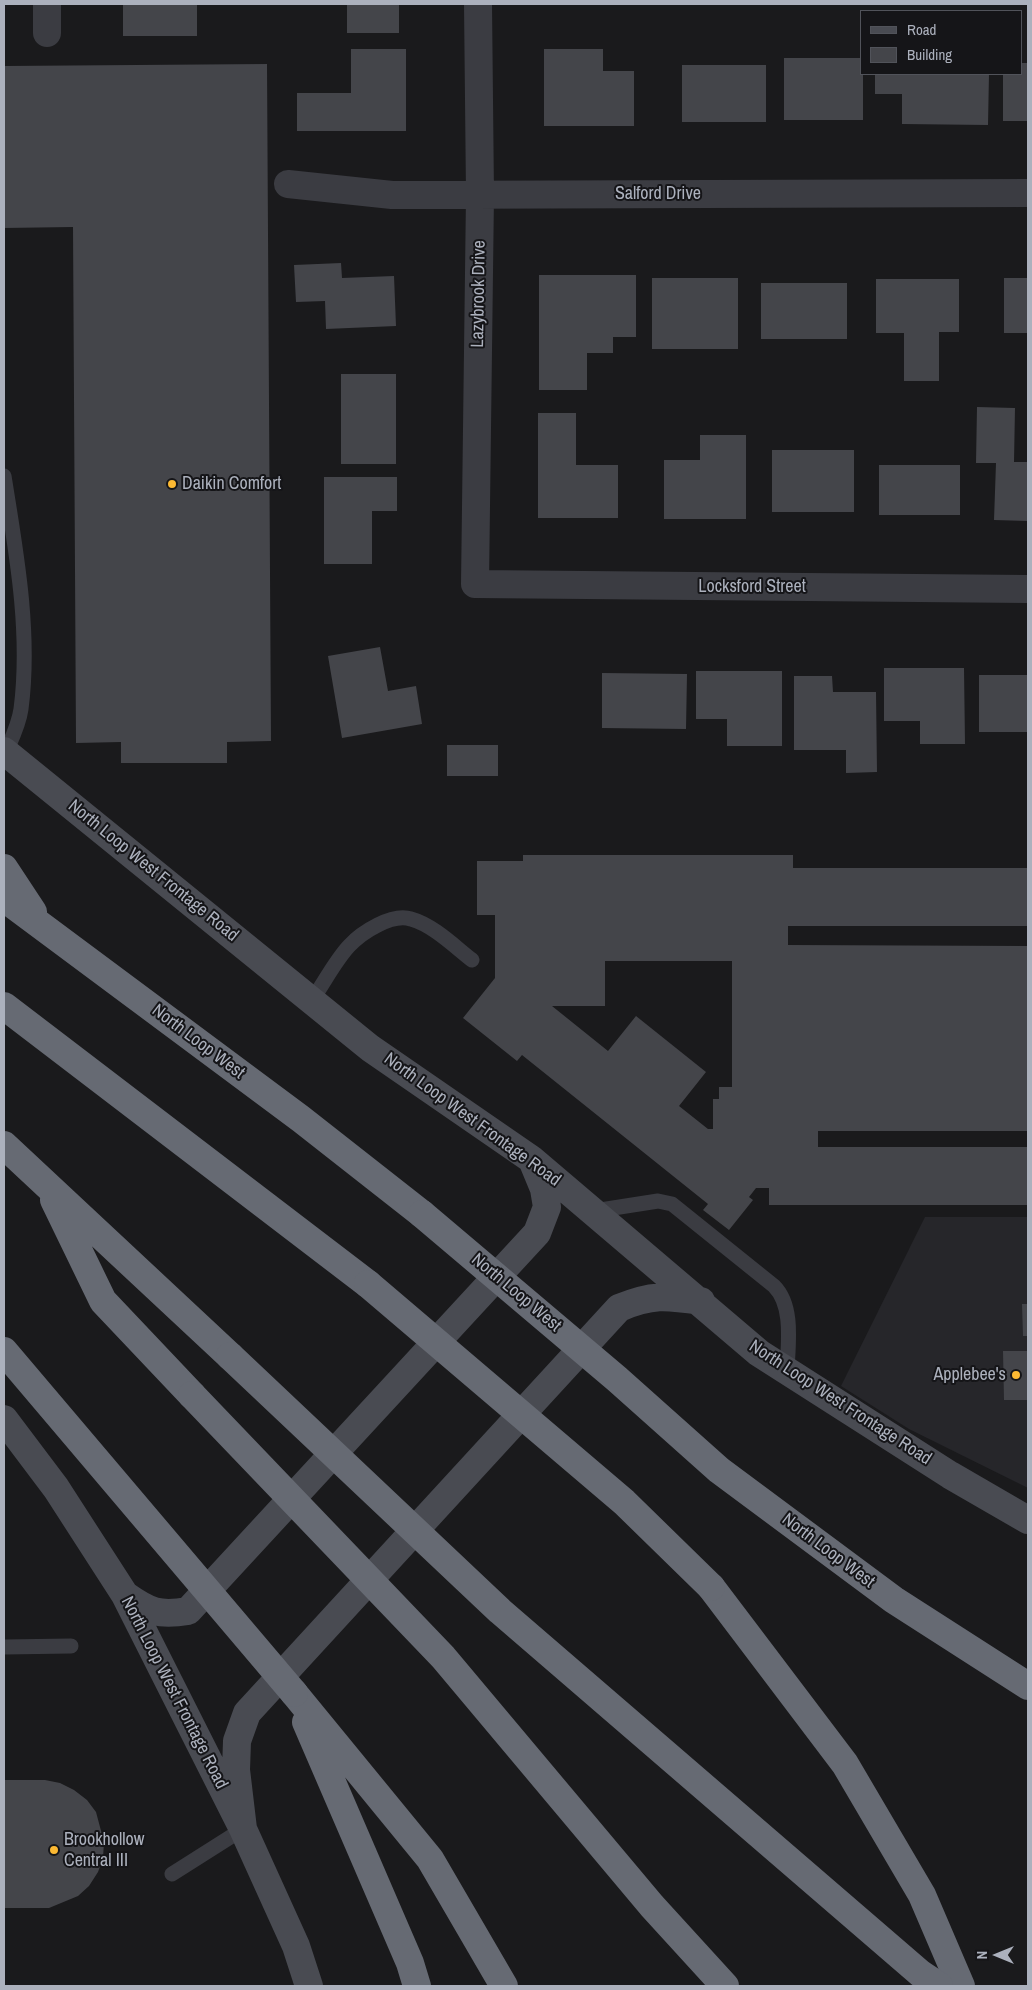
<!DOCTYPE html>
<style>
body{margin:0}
#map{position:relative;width:1032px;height:1990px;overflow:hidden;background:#1a1a1c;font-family:"Archivo Narrow",sans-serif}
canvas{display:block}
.frame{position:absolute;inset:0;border:5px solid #acb1bd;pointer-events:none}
.legend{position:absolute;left:860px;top:10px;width:162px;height:65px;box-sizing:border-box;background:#151518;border:1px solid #51535a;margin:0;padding:6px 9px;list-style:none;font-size:15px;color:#acb1bd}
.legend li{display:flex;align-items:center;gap:10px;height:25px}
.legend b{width:25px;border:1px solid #51535a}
.north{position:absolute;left:972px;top:1930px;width:50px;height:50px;-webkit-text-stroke:4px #151518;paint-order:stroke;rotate:270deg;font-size:14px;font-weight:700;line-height:20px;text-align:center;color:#acb1bd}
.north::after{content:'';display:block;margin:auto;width:18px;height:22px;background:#acb1bd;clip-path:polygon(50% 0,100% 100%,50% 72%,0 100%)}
</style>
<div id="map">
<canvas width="1032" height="1990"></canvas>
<div class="frame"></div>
<ul class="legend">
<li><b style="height:6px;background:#494b52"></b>Road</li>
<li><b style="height:14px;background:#44454a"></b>Building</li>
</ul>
<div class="north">N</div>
</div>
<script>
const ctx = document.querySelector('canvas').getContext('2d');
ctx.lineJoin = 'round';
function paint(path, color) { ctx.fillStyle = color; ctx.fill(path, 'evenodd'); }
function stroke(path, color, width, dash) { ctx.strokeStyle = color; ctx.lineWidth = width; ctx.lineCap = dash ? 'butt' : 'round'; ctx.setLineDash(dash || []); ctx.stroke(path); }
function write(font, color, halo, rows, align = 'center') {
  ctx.font = font + ' "Archivo Narrow",sans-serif'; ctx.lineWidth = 4; ctx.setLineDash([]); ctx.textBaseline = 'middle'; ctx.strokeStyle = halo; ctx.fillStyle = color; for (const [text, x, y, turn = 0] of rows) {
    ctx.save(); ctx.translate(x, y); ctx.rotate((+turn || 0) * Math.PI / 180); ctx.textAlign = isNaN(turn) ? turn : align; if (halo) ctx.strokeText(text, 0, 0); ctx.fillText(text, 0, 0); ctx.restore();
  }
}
paint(new Path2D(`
 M925,1217H1028V1488L909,1429L841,1386Z`), '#26262a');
paint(new Path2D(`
 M123,4H197V36H123Z
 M347,4H399V33H347Z
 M351,49H406V131H297V93H351Z
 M544,49H603V71H634V126H544Z
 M784,58H861V74H863V120H784Z
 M1021,63H1028V121H1003V74H1021Z
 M267,64L271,741L227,742V763H121V742L76,743L73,227L4,228V66Z
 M682,65H766V122H682Z
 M875,74H989L988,125L902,124V94H875Z
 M341,263L342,278L394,276L396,326L326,329L325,301L296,302L294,265Z
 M539,275H636V337H613V353H587V390H539Z
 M652,278H738V349H652Z
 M1004,278H1028V333H1004Z
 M876,279H959V332H939V381H904V333H876Z
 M761,283H847V339H761Z
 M341,374H396V464H341Z
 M977,407L1015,408L1014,462H1028V521L994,520L996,463H976Z
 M538,413H576V465H618V518H538Z
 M700,435H746V519H664V460H700Z
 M772,450H854V512H772Z
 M879,465H960V515H879Z
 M324,477H397V511H372V564H324Z
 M380,647L388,691L416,686L422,724L342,738L328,656Z
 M884,668H964L965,744H920V721H884Z
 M696,671H782V746H727V719H696Z
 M602,673L687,674L686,729L602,728Z
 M979,675H1028V732H979Z
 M794,676H832L833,692H876L877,772L846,773V750H794Z
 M447,745H498V776H447Z
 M523,855H793V868H1028V926H788V945L1028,946V1131H818V1147H1028V1205H769V1188H756L749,1197L753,1200L729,1230L703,1210L708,1204L522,1055L517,1061L463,1018L495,978V915H477V861H523ZM605,961H732V1087H719V1099H713V1129H708L679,1106L706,1072L636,1016L608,1051L552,1006H605Z
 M1022,1304H1028V1336H1023Z
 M1003,1351H1028V1400H1004Z
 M4,1780H45L60,1783L74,1790L87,1800L96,1812L104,1842L103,1858L98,1872L89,1886L78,1896L49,1908H4Z`), '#44454a');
stroke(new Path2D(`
 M4,476C16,551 31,632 21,709C19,724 12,738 6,752
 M312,1000C324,983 335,961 349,946C362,932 392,913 411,919C433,925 454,946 472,960
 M594,1211L658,1201L672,1204L774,1286C794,1306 788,1344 787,1371
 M4,1647L71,1646
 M172,1874L243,1829`), '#3b3c42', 15);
stroke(new Path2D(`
 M47,4V33
 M478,4L480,195L475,584L1028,589
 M288,184L392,195L1028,193`), '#3b3c42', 28);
stroke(new Path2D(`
 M4,751L370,1048L531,1159L759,1353L950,1475L1028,1520
 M4,1419L56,1488L125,1595L243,1829L296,1946L309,1986
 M125,1595C149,1612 159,1616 188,1611L537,1233L547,1207L544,1189L532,1160
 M243,1829L236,1770L237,1741L247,1713L619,1308C652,1294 666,1296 701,1301`), '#494b52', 28);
stroke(new Path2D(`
 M4,868L33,912
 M4,898L301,1119L422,1214
 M4,1006L368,1284
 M4,1145L230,1356
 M54,1200L103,1301L192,1395
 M711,1587L845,1764L922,1895L961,1986
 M294,1693L430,1859L504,1986
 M306,1722L410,1963L417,1986`), '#666a73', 28);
stroke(new Path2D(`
 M422,1214L617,1379L719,1470L894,1600L1028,1686
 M368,1284L624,1502L711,1587
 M4,1351L294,1693
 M230,1356L500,1611L921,1974L939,1986
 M192,1395L443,1657L652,1906L725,1986`), '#666a73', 28);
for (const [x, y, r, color] of [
 [172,484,5,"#fcb933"],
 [1016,1375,5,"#fcb933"],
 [54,1850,5,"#fcb933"]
]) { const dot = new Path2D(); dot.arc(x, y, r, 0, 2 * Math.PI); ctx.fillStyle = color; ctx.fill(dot); stroke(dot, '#151518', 2); }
write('18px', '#acb1bd', '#151518', [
 ["Salford Drive",658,194],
 ["Lazybrook Drive",479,294,-89],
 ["Locksford Street",752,587],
 ["North Loop West Frontage Road",153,871,39],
 ["North Loop West",198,1042,37],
 ["North Loop West Frontage Road",472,1120,36],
 ["North Loop West",516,1293,40],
 ["North Loop West Frontage Road",840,1403,33],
 ["North Loop West",828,1551,37],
 ["North Loop West Frontage Road",174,1693,63]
]);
write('18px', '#acb1bd', '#151518', [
 ["Daikin Comfort",182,484],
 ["Applebee's",1006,1375,"right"],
 ["Brookhollow",64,1840],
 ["Central III",64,1861]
], 'left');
</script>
